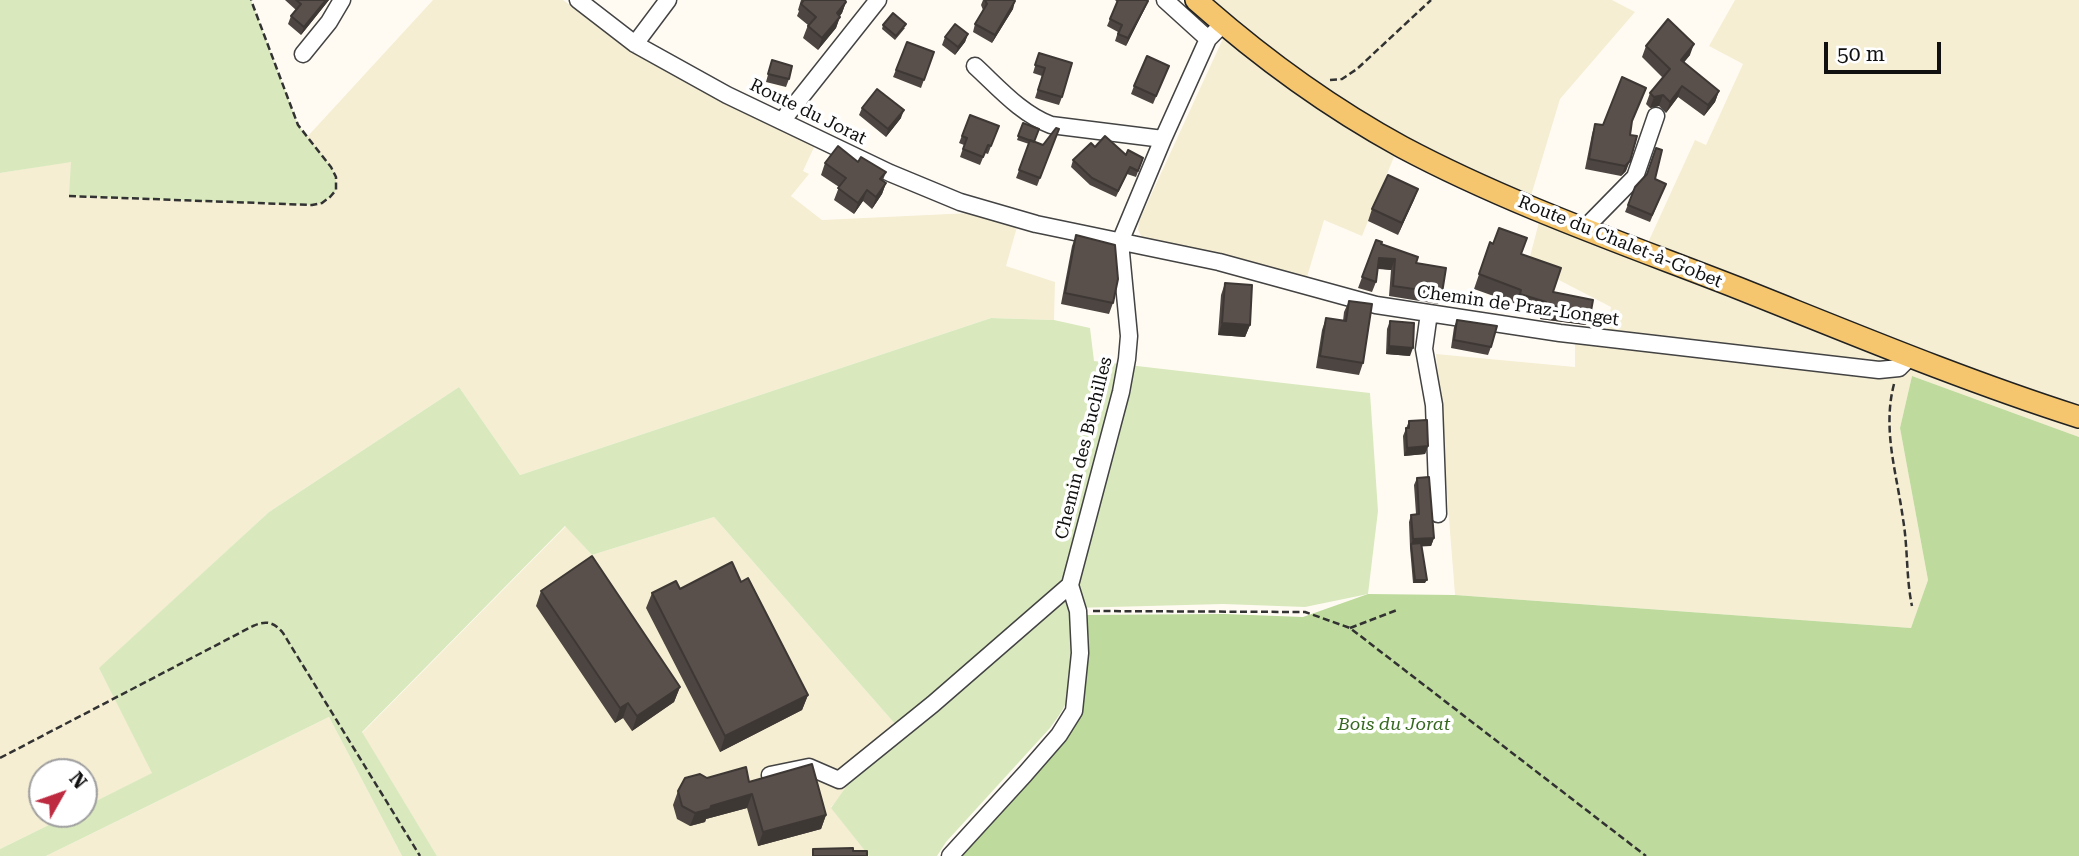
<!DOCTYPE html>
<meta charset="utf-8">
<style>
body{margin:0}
#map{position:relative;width:2079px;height:856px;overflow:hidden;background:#fffbf3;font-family:"Roboto Serif",serif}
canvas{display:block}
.north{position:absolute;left:28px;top:758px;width:70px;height:70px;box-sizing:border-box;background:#fff;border:2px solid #9f9f9f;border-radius:50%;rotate:50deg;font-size:19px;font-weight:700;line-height:28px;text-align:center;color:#101010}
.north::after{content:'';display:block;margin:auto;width:24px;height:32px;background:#be2a40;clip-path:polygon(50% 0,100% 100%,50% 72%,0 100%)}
.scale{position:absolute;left:1824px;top:42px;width:117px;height:32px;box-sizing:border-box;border:4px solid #101010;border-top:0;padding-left:9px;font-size:21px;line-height:24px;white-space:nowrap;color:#101010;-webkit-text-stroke:5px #fff;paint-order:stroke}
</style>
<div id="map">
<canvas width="2079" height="856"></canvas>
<div class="north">N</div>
<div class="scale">50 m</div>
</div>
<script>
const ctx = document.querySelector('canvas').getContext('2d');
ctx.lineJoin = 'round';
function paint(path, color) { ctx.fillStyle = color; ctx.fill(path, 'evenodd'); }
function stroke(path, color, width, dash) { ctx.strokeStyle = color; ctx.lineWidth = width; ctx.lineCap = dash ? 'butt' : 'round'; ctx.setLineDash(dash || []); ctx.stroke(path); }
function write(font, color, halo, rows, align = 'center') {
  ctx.font = font + ' "Roboto Serif",serif'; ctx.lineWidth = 7; ctx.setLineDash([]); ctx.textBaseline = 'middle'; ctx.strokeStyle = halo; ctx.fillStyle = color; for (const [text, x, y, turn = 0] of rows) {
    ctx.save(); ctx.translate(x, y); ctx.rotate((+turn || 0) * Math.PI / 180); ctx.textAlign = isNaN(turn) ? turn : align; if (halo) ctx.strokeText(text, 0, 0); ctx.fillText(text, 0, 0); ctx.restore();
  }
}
paint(new Path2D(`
 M433,0H563L633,52L816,143L803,171L809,174L791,196L822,220L970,213L1017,227L1006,266L1055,282L1054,320L991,318L520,475L459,387L269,512L100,668L153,773L84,807V772H42V814H71L0,849V173L72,161L70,196L312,205L322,203L331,167L307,137Z
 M1210,0H1612L1635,12L1560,99L1530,199L1402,137L1362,236L1324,220L1307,277L1142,238L1138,230L1139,221L1232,19Z
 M1735,0H2079V437L1912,376L1900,428L1928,580L1911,628L1455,595L1436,354L1575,367V344L1604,346L1611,307L1528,264L1539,222L1640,260L1695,140L1706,145L1743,64L1709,46Z
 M714,517L902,732L831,807L869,856H437L362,733L566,526L592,555Z
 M329,717L402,856H46Z`), '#f5eed3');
paint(new Path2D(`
 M0,0H251L298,125L331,167L336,177V190L330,197L322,203L312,205L69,196L71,162L0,173Z
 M991,318L1054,320L1090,328L1094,361L1370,393L1378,511L1368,594L1305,607L1223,604L1073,608C1073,637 1077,683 1063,709C1059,716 1054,722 1050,728L946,842L937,856H869L831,808L859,769L902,732L714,517L592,555L565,526L362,732L437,856H402L329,717L46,856H0V849L71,814H84V807L152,773L99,668L269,512L459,387L520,475Z`), '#d9e9bd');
paint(new Path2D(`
 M1912,376L2079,437V856H962L1030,782L1082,712L1087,653L1086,615L1224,614L1303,617L1368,594L1455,595L1911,628L1928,580L1900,428Z`), '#beda9c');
const minor = new Path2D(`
 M578,0L635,44L727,95L890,173L960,202L1036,224L1219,262L1376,305L1560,333L1879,370L1899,368L1911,356
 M1165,0L1208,39
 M635,44L668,0
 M303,54L329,22L342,0
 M975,66C998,87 1021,114 1051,125L1163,139
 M782,121L878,0
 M1584,229L1635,177L1656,116
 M1429,313L1424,349L1434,405L1438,514
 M770,775L809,767L839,780L933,704L1070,585
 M950,856L1025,774L1059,735L1074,711L1080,653L1078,611L1070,585L1121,392L1127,359L1129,336L1120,242L1163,139L1208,39L1223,24`);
const major = new Path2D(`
 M1196,0C1259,56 1327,106 1402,147C1509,204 1625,244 1738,288C1851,333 1963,380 2079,417`);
stroke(minor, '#434343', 19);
stroke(major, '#212121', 24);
stroke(new Path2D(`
 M1330,80L1342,79L1357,69L1431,0
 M69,196L312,205L322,203L330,197L336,190V177L331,167L298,125L251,0
 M1894,384C1882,430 1897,474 1903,519C1908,548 1906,578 1912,606
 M1093,611L1305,612L1350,628L1646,856
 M1350,628L1397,610
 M0,758L253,626C266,620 274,622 283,633L420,856`), '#323232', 2.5, [7, 3.5]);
stroke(minor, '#fff', 16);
stroke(major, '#f5c66d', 21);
paint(new Path2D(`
 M285,0H329L301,35L288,24L291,16L296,10Z
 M801,0H845L846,2L842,13L840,16L836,28L818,50L803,38L808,25L797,16L799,11L798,10Z
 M983,0H1014L1013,9L992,43L973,32L975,24L983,10L981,5Z
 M1115,0H1146L1148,1L1145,8L1126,46L1115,41L1118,32L1107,26L1117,2Z
 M883,25L905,28L895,40L882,29Z
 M968,34L965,42L955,55L942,45L945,37Z
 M907,42L934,52L921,88L893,77Z
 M1646,46L1690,55L1684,62L1719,91L1715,102L1704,116L1678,97L1666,113L1659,106L1650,108L1646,104L1650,93L1663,78L1642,57Z
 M1039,53L1062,97L1059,105L1035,98L1042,76L1033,73Z
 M772,60L789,79L786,87L766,82Z
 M1169,66L1153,104L1131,94L1134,86Z
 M862,108L901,118L886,137L859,115Z
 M970,115L999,126L988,154L985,153L980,165L960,157L964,145L959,143Z
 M1023,123L1034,142L1043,145L1059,129L1037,186L1016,178L1029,144L1017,140Z
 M1632,123L1626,171L1621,176L1585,169L1592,134L1595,124L1603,125Z
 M1095,147L1126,155L1143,158L1136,177L1127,174L1116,197L1090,185L1071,167L1073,160Z
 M858,162L886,172L883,180L886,183L882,194L872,209L863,201L854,214L834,200L839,187L821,175L825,163Z
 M1647,174L1666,184L1650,222L1625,212L1635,187Z
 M1418,189L1398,235L1368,221L1372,209Z
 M1076,235L1113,303L1109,314L1061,304L1072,246Z
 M1376,240L1416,263L1442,293L1438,304L1389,296L1391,270L1378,269L1376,282L1372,292L1358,288Z
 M1490,242L1521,254L1553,292L1586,325L1540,319L1541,316L1515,309L1516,304L1474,289Z
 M1225,283L1250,325L1245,337L1218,335L1221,295Z
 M1349,301L1363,363L1359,375L1316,368L1322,330L1326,318L1343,321L1344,312Z
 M1457,320L1491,347L1488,355L1451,348L1454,327Z
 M1390,321L1410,356L1386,354L1387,329Z
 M1409,421L1428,446L1425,454L1404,456L1403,436Z
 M1417,478L1434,538L1431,546H1422L1425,583H1413L1410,548L1409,522L1411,515L1416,514L1414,485Z
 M741,582L808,695L802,710L720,752L646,608L652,593Z
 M541,591L680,687L674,702L632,731L623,718L615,723L536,606Z
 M707,778L749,782L826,815L821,829L758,846L747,808L706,819L705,822L690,826L677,819L673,805L678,791Z`), '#4d4541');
paint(new Path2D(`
 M326,0H329L301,35L304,27Z
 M1015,1L1013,9L992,43L995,35Z
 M1148,1L1145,8L1126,46L1128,38Z
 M846,2L842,13L832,25L837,13Z
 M840,17L836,28L818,50L822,38Z
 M968,34L965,42L955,55L958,47Z
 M1694,44L1690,55L1677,71L1681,60Z
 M1682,86L1678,97L1666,113L1670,102Z
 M1719,91L1715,102L1704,116L1708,105Z
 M1663,95L1659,106L1650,108L1654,97Z
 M904,110L901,118L886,137L888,129Z
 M1630,161L1626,171L1621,176L1625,166Z
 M886,183L882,194L872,209L876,197Z
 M1418,189L1414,200L1398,235L1402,223Z
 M867,190L863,201L854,214L858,203Z
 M1379,258L1395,259L1391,270L1375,268Z
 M1546,305L1591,311L1586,325L1540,319Z
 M1222,323L1250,325L1245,337L1218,335Z
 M1389,346L1413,348L1410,356L1386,354Z
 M1428,446L1425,454L1404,456L1407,448Z
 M1434,538L1431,546L1412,547L1411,544L1410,547L1413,539Z
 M1415,580H1427L1425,583H1413Z
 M680,687L674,702L632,731L637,716Z
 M808,695L802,710L720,752L725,736Z
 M628,703L623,718L615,723L620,708Z
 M752,794L747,808L706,819L705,822L690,826L695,813L711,806Z
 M826,815L821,829L758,846L763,832Z`), '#3e3835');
const building = new Path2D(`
 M296,0H326L304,27L291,16L301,4Z
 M804,0H845L846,2L837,13L840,17L822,38L808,26L816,17L801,4Z
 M985,0H1014L1015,1L995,35L975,24L987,4Z
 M1118,0H1146L1148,1L1128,38L1118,34L1122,25L1110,19Z
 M893,13L906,24L896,36L883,25Z
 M1668,19L1694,44L1681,60L1719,91L1708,105L1682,86L1670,102L1663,95L1654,97L1650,93L1670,69L1646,46Z
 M955,24L968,34L958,47L945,37Z
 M907,42L934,52L924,80L896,70Z
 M1039,53L1072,63L1062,97L1038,90L1045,68L1035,65Z
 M1147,56L1169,66L1156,96L1134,86Z
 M772,60L792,66L789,79L768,74Z
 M1622,77L1646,88L1632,121L1630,135L1637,136L1630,161L1625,166L1589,159L1595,124L1603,125Z
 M877,89L904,110L888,129L862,108Z
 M970,115L999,126L991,146L988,145L983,157L963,149L967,138L962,136Z
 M1023,123L1039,129L1034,142L1018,136Z
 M1056,128L1059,129L1040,178L1019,170L1030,140L1043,145Z
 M1105,136L1126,155L1128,150L1143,158L1138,171L1130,167L1118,191L1092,178L1073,160L1091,143L1095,147Z
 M838,146L858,162L861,157L886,172L880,179L886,183L876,197L867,190L858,203L838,188L846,178L825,163Z
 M1656,148L1662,150L1655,179L1666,184L1652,215L1628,205L1635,187L1647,174Z
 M1388,175L1418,189L1402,223L1372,209Z
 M1499,228L1527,238L1521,254L1561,268L1553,292L1593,300L1591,311L1546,305V302L1520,294L1521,290L1479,274L1490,242L1493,244Z
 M1076,235L1115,245L1118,279L1113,303L1065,293Z
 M1376,240L1382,242L1381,244L1418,257L1416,263L1446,268L1442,293L1393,286L1395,259L1379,258L1376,282L1362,277Z
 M1225,283L1252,285L1250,325L1222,323Z
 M1349,301L1372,304L1363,363L1320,356L1326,318L1346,321Z
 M1457,320L1497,326L1491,347L1454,340Z
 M1390,321L1414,323L1413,348L1389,346Z
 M1427,420L1428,446L1407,448L1406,428H1409V421Z
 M1429,477L1434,538L1413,539L1411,515L1419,514L1417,478Z
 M1421,543L1427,580H1415L1411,544Z
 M592,556L680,687L637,716L628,703L620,708L541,591Z
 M732,562L741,582L748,578L808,695L725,736L652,593L676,581L680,589Z
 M812,764L826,815L763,832L752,794L711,806L710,809L695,813L682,806L678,791L685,778L700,774L707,778L746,767L749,782Z
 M853,848V851H867V856H813V849Z`);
paint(building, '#59504c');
stroke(building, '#3e3835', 2);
write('18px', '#101010', '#fff', [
 ["Route du Jorat",808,112,26],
 ["Route du Chalet-à-Gobet",1620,242,22],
 ["Chemin de Praz-Longet",1518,306,8],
 ["Chemin des Buchilles",1084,448,-76]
]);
write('italic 18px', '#376821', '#fff', [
 ["Bois du Jorat",1394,725]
]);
</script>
